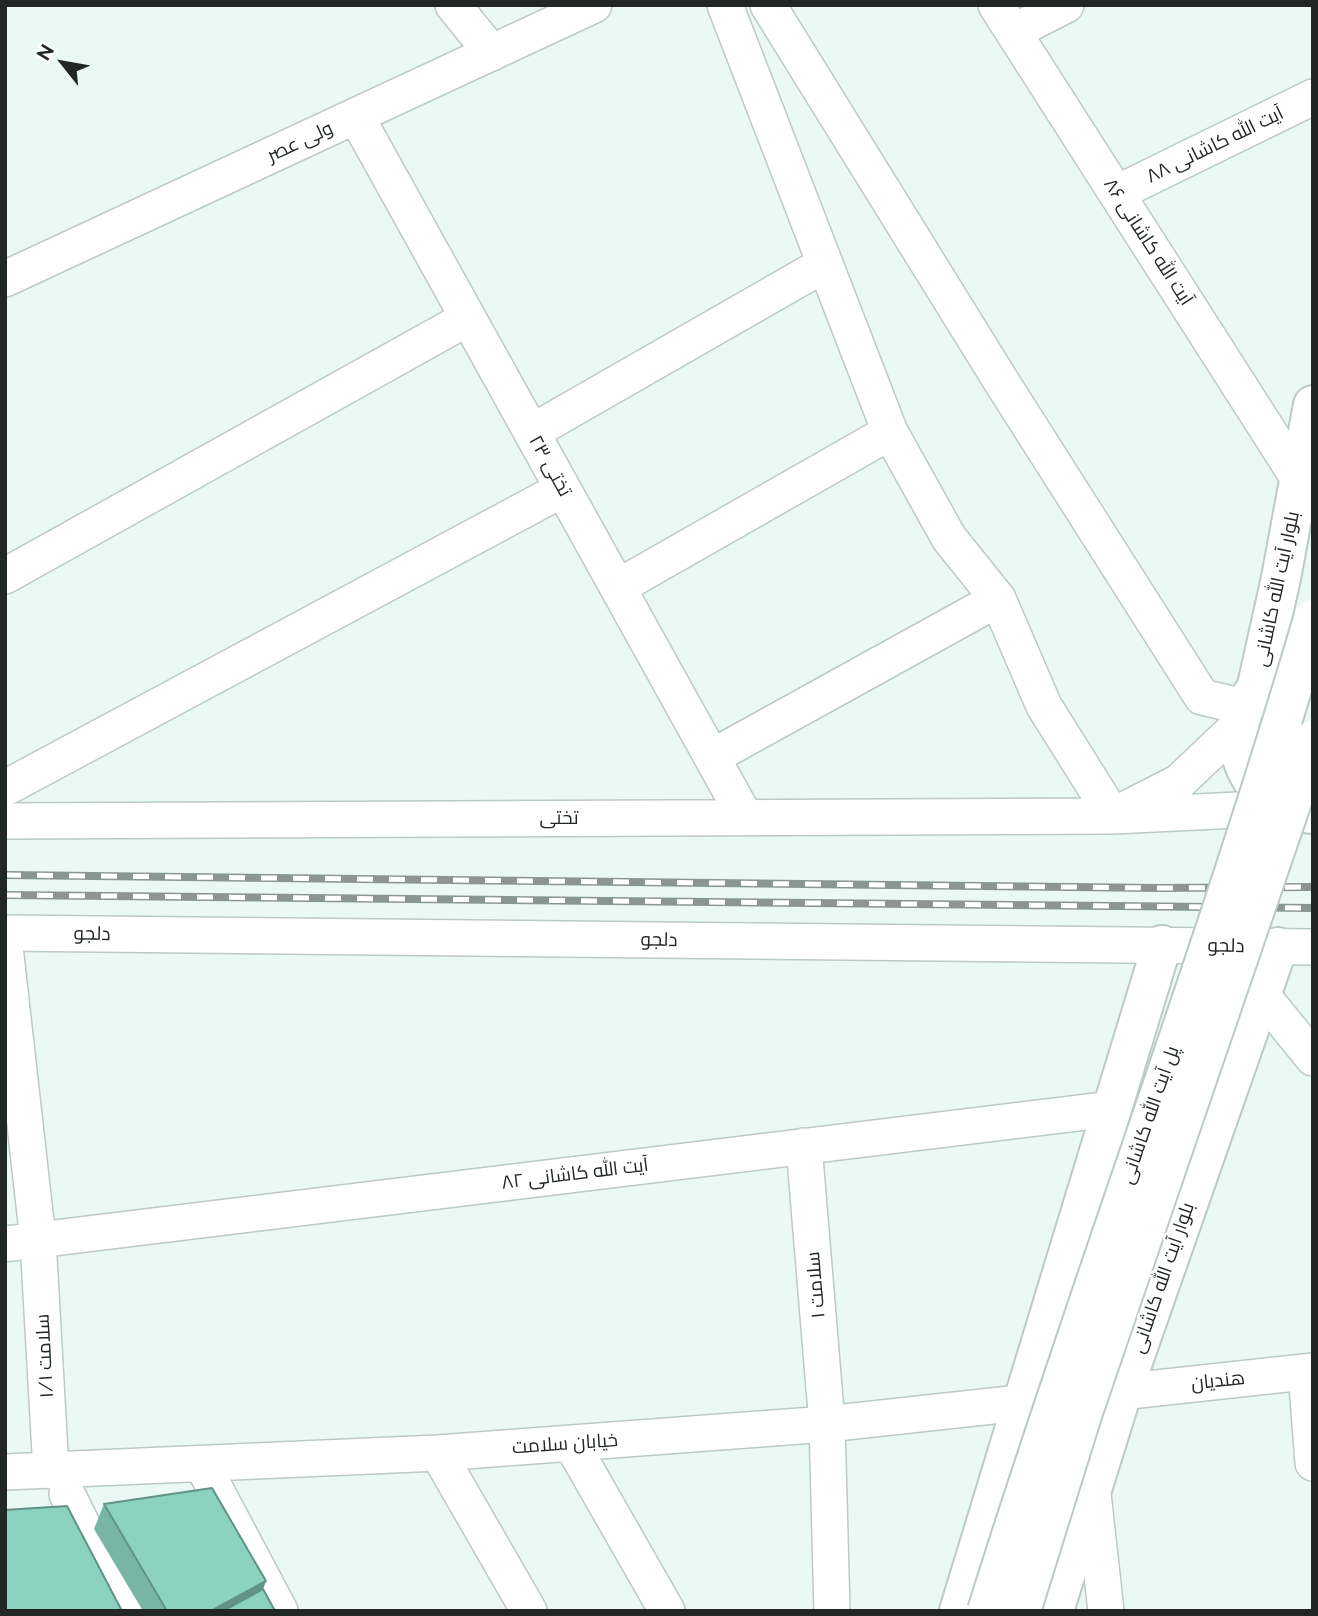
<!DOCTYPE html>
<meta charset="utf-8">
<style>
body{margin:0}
#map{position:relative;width:1318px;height:1616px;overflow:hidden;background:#eaf9f4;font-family:Raleway,sans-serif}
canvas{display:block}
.frame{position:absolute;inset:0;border:7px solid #212725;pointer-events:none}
.north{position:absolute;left:28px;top:28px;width:70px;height:70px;-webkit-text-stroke:5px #fff;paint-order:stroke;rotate:301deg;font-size:19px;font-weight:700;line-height:28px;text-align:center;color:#212725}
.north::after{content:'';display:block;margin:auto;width:24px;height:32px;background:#212725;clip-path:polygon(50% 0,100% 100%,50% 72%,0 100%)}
</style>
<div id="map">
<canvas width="1318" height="1616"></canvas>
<div class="frame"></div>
<div class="north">N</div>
</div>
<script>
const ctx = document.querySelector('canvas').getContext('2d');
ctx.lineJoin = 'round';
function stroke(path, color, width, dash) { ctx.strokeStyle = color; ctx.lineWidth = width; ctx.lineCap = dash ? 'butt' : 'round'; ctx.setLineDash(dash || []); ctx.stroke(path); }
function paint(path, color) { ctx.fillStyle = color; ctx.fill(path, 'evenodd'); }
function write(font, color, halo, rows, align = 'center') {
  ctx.font = font + ' Raleway,Cairo,sans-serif'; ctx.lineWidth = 5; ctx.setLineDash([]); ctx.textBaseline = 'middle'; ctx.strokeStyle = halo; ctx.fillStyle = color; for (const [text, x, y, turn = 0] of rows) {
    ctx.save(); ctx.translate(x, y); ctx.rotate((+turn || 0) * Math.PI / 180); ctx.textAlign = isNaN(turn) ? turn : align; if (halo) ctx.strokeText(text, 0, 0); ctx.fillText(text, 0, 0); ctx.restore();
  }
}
const minor = new Path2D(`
 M453,5L492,53
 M725,5L890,432L949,538L998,599L1044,706L1113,816
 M768,5L1001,381L1202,697L1245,707
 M996,5L1299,479
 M1013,32L1066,5
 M356,116L745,817
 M1117,193L1313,97
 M5,279L594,5
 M532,432L825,264
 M5,576L468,318
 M618,587L890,432
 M712,757L998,599
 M9,786L563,489
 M1122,811L1179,782L1239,725
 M5,821L1113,816L1280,808
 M5,933L1313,947
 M5,947L38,1240L51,1471
 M1262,995L1313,1058
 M804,1146L827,1424L832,1611
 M5,1244L1111,1109
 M1306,1372L1313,1463
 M571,1443L667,1611
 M438,1453L529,1611
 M202,1464L280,1611
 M5,1472L438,1453L827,1424L1313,1371
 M67,1494L125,1611
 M1093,1494L1106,1611`);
const major = new Path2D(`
 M1274,674C1210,715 1239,809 1313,814
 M1256,690L1281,578L1313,405
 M959,1611L1162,945
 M1054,1611L1123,1390L1278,947`);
stroke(minor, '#bccac5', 38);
stroke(major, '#bccac5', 42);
stroke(minor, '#fff', 35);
stroke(major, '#fff', 38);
const rail = new Path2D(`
 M5,875L1158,888L1313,887
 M5,895L1313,908`);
stroke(rail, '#8b9592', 8);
stroke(rail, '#fff', 5, [16]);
const majorBridge = new Path2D(`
 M987,1611C1091,1279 1215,953 1313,619
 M1021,1611L1082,1415L1313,740`);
stroke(majorBridge, '#bccac5', 42, []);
stroke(majorBridge, '#fff', 38);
paint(new Path2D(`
 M104,1504L263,1589L275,1611H143L94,1529Z`), '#78b5a4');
paint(new Path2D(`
 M266,1581L257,1606L248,1611H211Z`), '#619386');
const building = new Path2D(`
 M212,1488L266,1581L211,1611H167L104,1504Z
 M67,1506L122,1611H5V1510Z
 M263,1589L275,1611H223Z`);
paint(building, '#8bd2bf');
stroke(building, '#619386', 2);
write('19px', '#212725', '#fff', [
 ["ولی عصر",300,142,-25],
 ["آیت الله کاشانی ۸۸",1215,145,-26],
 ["آیت الله کاشانی ۸۶",1148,242,57],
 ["تختی ۲۳",550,466,61],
 ["بلوار آیت الله کاشانی",1277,589,-78],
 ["تختی",559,818],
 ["دلجو",92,934,1],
 ["دلجو",659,940,1],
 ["دلجو",1226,946,1],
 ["پل آیت الله کاشانی",1150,1115,-71],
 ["آیت الله کاشانی ۸۲",575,1174,-7],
 ["بلوار آیت الله کاشانی",1163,1278,-71],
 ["سلامت ۱",816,1285,-95],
 ["سلامت ۱/۱",45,1356,-93],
 ["هندیان",1218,1381,-6],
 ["خیابان سلامت",565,1444,-4]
]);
</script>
